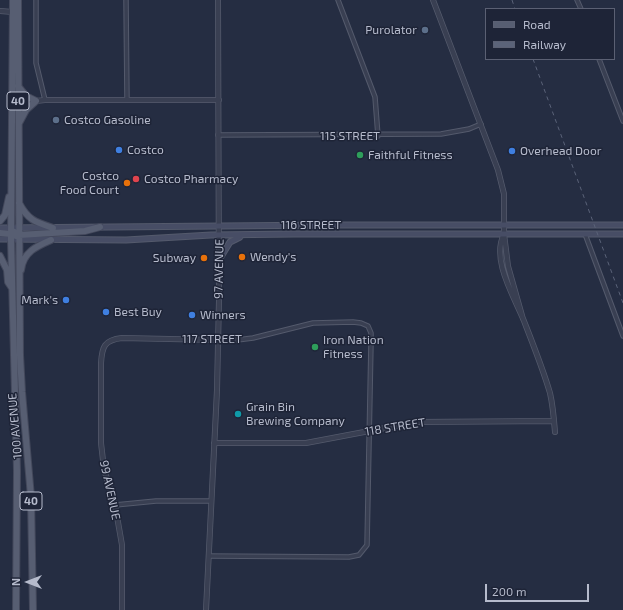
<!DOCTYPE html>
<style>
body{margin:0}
#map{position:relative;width:623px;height:610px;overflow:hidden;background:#252d42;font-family:"Exo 2",sans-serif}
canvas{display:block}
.legend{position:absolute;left:485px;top:8px;width:130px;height:52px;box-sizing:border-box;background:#1e2437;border:1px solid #5b6073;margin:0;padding:5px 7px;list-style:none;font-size:12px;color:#b6bbcc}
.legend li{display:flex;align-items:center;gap:8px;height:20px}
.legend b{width:20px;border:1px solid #5b6073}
.north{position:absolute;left:8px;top:562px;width:40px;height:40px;-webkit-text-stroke:3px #1e2437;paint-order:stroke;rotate:270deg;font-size:11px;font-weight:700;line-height:16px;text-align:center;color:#b6bbcc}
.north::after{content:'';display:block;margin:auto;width:14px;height:18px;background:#b6bbcc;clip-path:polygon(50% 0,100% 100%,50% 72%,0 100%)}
.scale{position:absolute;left:485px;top:584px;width:104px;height:18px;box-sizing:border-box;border:2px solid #b6bbcc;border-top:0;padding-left:5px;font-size:12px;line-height:14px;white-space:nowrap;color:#b6bbcc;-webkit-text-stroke:3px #1e2437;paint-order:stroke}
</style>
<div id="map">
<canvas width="623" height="610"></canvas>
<ul class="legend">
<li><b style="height:5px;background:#575e72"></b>Road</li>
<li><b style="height:5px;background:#5b6379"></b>Railway</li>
</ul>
<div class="north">N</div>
<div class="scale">200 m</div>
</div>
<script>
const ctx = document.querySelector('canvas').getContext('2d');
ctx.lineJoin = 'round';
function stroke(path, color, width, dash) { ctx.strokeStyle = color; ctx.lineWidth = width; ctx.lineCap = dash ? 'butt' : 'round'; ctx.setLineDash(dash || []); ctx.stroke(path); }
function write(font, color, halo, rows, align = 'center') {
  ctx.font = font + ' "Exo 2",sans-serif'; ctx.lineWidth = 3; ctx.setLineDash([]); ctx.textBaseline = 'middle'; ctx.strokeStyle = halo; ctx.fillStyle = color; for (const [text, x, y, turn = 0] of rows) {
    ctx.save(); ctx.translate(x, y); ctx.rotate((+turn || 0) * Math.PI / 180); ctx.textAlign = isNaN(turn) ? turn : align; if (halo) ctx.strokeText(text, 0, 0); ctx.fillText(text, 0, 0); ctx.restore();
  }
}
const minor = new Path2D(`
 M36,0V63L45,100
 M126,0L127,100
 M338,0L375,97L378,136
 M577,0L581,9
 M599,59L623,121
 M218,135L441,134L469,129L481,124
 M585,234L623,336
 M115,505L156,501H211
 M209,556L349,557L359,555L367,545L371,343V333L368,326L361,323L353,322L313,323L253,338L237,340H217`);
const tertiary = new Path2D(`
 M433,0L498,170L504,194V234L508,266L523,319
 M0,11L13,12
 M36,101L45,100H219
 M504,234C491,260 514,296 524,321C533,344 543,369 550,393C553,406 554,419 555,432
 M214,443H306L417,422L554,421
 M122,610V545L115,505L104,469L101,443V363C102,347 104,340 122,338L217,340
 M206,610L217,390L219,300L218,0`);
const secondary = new Path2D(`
 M0,228L330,225H623
 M0,239L126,240L211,235L295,234H623
 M219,260L230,242L240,237`);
const primary = new Path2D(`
 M13,0L11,239L17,471L16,610
 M18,0L20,355L22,392L31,497L33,610
 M18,86L26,96L36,101
 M19,123L26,110L36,101
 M19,203C28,220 35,222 53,228
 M0,221L5,215L9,197
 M0,233L11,234L14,232
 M16,236L19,235L85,231L100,227
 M0,256L7,270L8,282L12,288
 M21,270C23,252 37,246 51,240`);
stroke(minor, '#545a6c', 5.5);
stroke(tertiary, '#545a6c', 6);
stroke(secondary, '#545a6c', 7);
stroke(primary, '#43485b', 8);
stroke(minor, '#393f52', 3.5);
stroke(tertiary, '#393f52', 4.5);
stroke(secondary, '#474d65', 5);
stroke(primary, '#575e72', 6);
stroke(new Path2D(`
 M512,0L515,9
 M533,59L623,303`), '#5b6379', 1, [4, 4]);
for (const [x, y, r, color] of [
 [425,30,4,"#5c6f8a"],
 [56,120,4,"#5c6f8a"],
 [119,150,4,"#3f7fe0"],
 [512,151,4,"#3f7fe0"],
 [360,155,4,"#2e9e5b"],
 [136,179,4,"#e0444e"],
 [127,183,4,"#e8710a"],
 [242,257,4,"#e8710a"],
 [204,258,4,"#e8710a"],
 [66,300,4,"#3f7fe0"],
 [106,312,4,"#3f7fe0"],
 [192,315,4,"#3f7fe0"],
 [315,347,4,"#2e9e5b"],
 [238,414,4,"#0f9aa8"]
]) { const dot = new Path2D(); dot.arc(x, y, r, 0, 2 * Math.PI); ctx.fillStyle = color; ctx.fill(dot); stroke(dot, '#1e2437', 1.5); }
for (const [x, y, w] of [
 [18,101,22],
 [31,501,22]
]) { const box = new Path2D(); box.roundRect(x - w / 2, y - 9, w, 18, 3); ctx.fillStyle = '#1e2437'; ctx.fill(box); stroke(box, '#b6bbcc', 1); }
write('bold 11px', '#b6bbcc', null, [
 ["40",18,101],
 ["40",31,501]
]);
write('12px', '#b6bbcc', '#1e2437', [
 ["Purolator",417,30,"right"],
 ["Costco Gasoline",64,120],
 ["Costco",127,150],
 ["Overhead Door",520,151],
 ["Faithful Fitness",368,155],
 ["Costco",119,176,"right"],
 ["Food Court",119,190,"right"],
 ["Costco Pharmacy",144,179],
 ["Wendy's",250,257],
 ["Subway",196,258,"right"],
 ["Mark's",58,300,"right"],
 ["Best Buy",114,312],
 ["Winners",200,315],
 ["Iron Nation",323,340],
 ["Fitness",323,354],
 ["Grain Bin",246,407],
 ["Brewing Company",246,421]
], 'left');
write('12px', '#b6bbcc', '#1e2437', [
 ["115 STREET",350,136],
 ["116 STREET",311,225],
 ["97 AVENUE",219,269,-89],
 ["117 STREET",212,339],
 ["100 AVENUE",15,426,-95],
 ["118 STREET",395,427,-9],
 ["99 AVENUE",110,490,78]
]);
</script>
